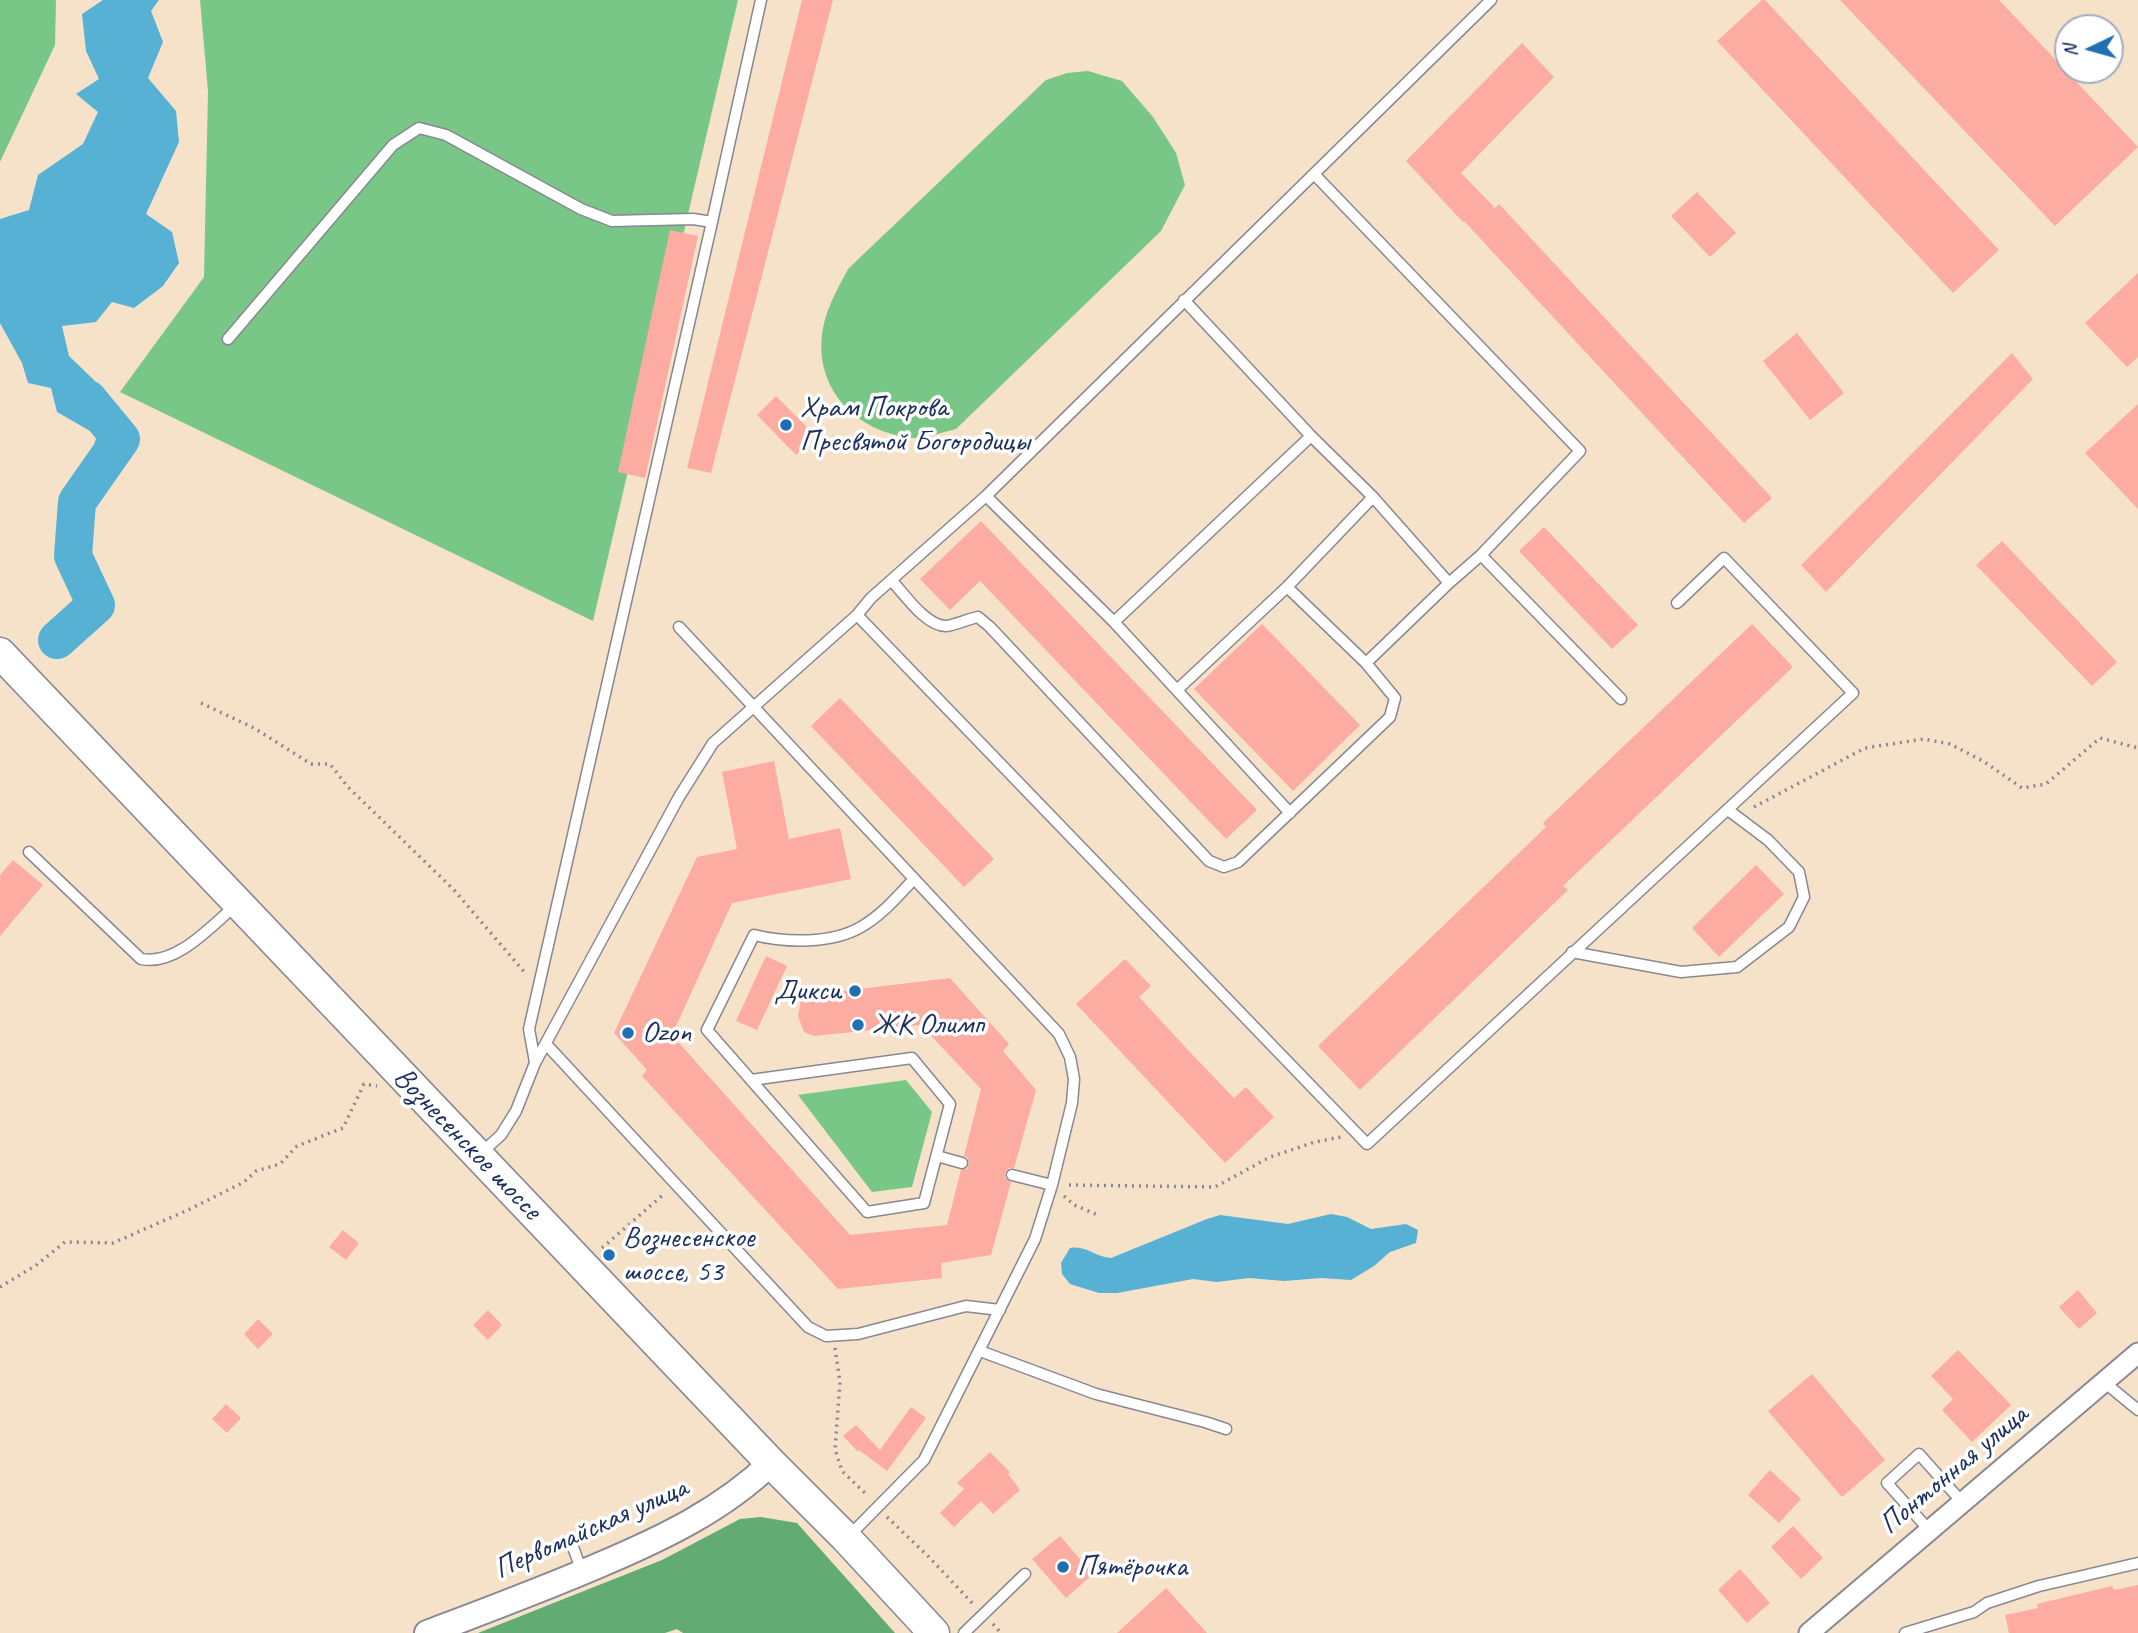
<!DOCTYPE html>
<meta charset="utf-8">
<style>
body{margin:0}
#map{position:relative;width:2138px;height:1633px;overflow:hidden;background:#f6e1c9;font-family:Caveat,sans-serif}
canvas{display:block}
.north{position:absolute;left:2054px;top:14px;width:70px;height:70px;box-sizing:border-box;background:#fff;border:2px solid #a4acbf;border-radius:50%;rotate:265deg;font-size:19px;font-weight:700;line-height:28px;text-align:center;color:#1b2f5e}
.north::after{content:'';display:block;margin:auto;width:24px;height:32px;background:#1f6fb2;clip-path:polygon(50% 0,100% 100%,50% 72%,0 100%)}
</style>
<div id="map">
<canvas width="2138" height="1633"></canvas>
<div class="north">N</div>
</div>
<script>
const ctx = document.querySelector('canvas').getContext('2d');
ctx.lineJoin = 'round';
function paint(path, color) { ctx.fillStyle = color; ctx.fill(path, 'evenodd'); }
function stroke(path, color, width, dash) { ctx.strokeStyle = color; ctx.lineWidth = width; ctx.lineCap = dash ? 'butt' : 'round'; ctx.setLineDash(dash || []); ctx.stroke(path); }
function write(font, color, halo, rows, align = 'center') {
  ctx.font = font + ' Caveat,sans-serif'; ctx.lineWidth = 7; ctx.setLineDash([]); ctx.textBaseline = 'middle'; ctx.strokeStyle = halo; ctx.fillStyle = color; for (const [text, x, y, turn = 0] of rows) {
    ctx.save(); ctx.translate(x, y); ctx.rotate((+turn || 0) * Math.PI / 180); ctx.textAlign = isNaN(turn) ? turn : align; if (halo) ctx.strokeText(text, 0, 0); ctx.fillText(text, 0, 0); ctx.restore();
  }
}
paint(new Path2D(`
 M0,0H56L55,45L0,162Z
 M200,0H738L593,621L120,392L204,277L208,91Z
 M1088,71L1122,81L1153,117L1176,153L1185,185L1161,231L956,429C943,432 926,439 914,438C856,433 812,388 823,328C827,307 838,288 848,269L1046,80L1067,73Z
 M906,1080L932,1112L912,1187L872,1192L798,1095Z`), '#79c786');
paint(new Path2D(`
 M761,1517L797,1523L895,1633H683L677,1629L665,1633H478L662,1560L740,1519Z`), '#62ac73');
paint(new Path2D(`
 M103,0H159L151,11L163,42L148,78L176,111L179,142L146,214L172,232L179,263L163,286L134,308L112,302L96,322L62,326L69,356L95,381L121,439L77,502L97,435L57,412L51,388L28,383L22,363L0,323V219L29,210L38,175L83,144L98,112L76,94L99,79L86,51L82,14Z
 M1331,1214L1347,1217L1371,1229L1406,1224L1418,1230L1416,1243L1390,1252L1374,1266L1351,1280L1321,1278L1284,1281L1249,1278L1217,1282L1193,1279L1117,1293H1099L1070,1284L1062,1274L1061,1263L1070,1248C1086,1245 1095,1257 1111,1258L1207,1219L1220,1215L1288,1224Z`), '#56b1d4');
stroke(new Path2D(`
 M57,640L96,605L73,556L77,502L121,439L88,399`), '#56b1d4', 38);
paint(new Path2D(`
 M802,0H833L711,473L687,468Z
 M1762,0H1765L1999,250L1953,293L1717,41Z
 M1840,0H1999L2138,147L2055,226Z
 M1522,43L1554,77L1461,173L1495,208L1499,204L1772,498L1744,523L1464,221L1463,222L1406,161Z
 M1697,192L1736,233L1710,257L1671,216Z
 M670,230L698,236L645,478L618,472Z
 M2138,273V357L2127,367L2085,323Z
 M1797,333L1844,393L1810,420L1763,361Z
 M2012,353L2033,379L1826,592L1801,565Z
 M776,396L815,435L796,455L757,415Z
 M2138,404V509L2085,453Z
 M981,521L1257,810L1226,839L980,581L950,610L920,579Z
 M1544,527L1638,625L1612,649L1519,551Z
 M2002,541L2117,662L2092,686L1976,565Z
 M1262,624L1360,725L1293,791L1194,689Z
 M1752,624L1793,667L1563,886L1568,890L1360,1090L1318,1046L1546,827L1543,823Z
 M840,698L994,859L964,887L811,726Z
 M774,761L789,839L840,828L851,879L732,903L672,1035L850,1235L947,1225L961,1170L967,1169L969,1164L968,1158L964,1156L981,1089L921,1025L814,1036L804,1032L798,1016L801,1000L810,995L950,978L1009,1044L1003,1051L1036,1090L1014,1168H1009L1005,1173V1178L1011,1182L991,1255L941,1263L942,1278L838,1289L642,1076L647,1070L614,1033L697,857L737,849L722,772Z
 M13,860L43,885L0,936V875Z
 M1756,865L1784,894L1719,957L1692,928Z
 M766,956L787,966L757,1030L736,1021Z
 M1125,959L1151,986L1139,997L1188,1050L1234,1098L1246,1087L1274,1117L1225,1163L1076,1004Z
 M343,1230L359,1243L346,1260L329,1247Z
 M2078,1290L2097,1313L2079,1329L2059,1307Z
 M488,1310L502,1325L488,1340L473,1325Z
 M258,1319L273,1334L258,1349L244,1334Z
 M1958,1350L2011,1405L1972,1442L1942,1410L1953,1399L1931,1376Z
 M1812,1374L1885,1460L1842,1497L1768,1411Z
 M226,1404L241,1418L227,1433L212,1419Z
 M911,1407L926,1418L887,1471L859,1450L858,1452L843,1436L856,1425L880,1450Z
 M990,1452L1010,1472L1008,1474L1020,1490L993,1514L981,1501L954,1527L940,1513L964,1489L957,1483Z
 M1770,1470L1801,1499L1779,1523L1748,1495Z
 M1793,1526L1823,1558L1801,1579L1771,1547Z
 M1060,1536L1093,1574L1066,1598L1032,1559Z
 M1740,1569L1770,1603L1747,1623L1718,1590Z
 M2138,1585V1633H2009L2005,1615L2038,1608L2037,1604L2112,1586L2114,1590Z
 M1166,1588L1207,1633H1117Z`), '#fdaca1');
const service = new Path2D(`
 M1314,174L1580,451L1481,555L1449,583L1366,663
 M1184,300L1311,436L1373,497L1449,583
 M228,339L393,145L419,128L446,135L581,209L612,221L693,219L712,222
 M986,496L1114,622L1290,813
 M1481,555L1621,699
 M892,581C905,595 926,626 946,626C952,626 968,619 978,617L990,627L1209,861L1224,867L1238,862L1390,717L1395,698L1366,663L1287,587
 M857,615L1367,1144L1853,693L1724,558L1677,603
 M1114,622L1311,436
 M679,627L1059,1034L1070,1057L1074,1079L1072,1103L1052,1185L1035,1239L924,1460L849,1536
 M1177,690L1287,587L1373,497
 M29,852L141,959C176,966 210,927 235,906
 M1572,952L1681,972L1737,967L1789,927L1804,897L1799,872L1768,840L1728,810
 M546,1044L808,1327L826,1336L858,1334L966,1306L1000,1310
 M535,1062L529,1029L712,222L761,0
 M751,1080L912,1058L950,1104L924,1203L867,1212L707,1030L754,935C786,943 832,944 861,927C882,915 898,896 914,879
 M481,1153L501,1135L516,1111L535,1063L679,797L713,743L857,615L871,598L986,496L1491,0
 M937,1156L962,1163
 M1012,1175L1052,1185
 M980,1351L1096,1394L1205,1422L1226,1429
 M2104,1382L2138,1410
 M1929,1530L1887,1483L1919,1454L1962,1502
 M573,1547L582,1572
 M964,1633L1025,1574
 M1905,1633L1974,1612L1987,1603L2039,1586L2138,1563`);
const minor = new Path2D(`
 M1809,1633L2138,1353`);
const tertiary = new Path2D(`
 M427,1633C485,1611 544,1589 602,1564C663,1538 722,1510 771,1463`);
const primary = new Path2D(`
 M0,653L771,1463L846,1538L934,1633`);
stroke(service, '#888894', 13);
stroke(minor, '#888894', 23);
stroke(tertiary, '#888894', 28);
stroke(primary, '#888894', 33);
stroke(new Path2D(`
 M201,703L254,728L311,764H330L347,786L454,890L526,974
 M1754,807L1865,748L1924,739L1950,744L1983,761L2022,788L2046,784L2100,738L2138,748
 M1069,1185L1215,1187L1270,1157L1315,1142L1341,1137
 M1064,1196L1074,1205L1098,1215
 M602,1248L664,1194
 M0,1287L35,1266L65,1242L113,1243L188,1210L244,1182L256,1171L280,1164L297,1146L343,1128L364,1084L377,1086
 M835,1348L840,1382L835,1449L842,1471L868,1496
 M887,1517L930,1558L973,1604
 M993,1624L1001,1633`), '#888894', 3.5, [2, 5]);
stroke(service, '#fff', 10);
stroke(minor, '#fff', 19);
stroke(tertiary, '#fff', 24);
stroke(primary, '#fff', 30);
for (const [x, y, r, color] of [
 [786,425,7,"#1f6fb2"],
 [855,991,7,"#1f6fb2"],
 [858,1025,7,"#1f6fb2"],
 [628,1033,7,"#1f6fb2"],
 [609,1255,7,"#1f6fb2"],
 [1063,1567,7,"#1f6fb2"]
]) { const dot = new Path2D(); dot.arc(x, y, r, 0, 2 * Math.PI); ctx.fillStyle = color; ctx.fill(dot); stroke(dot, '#fff', 2.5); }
write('30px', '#1b2f5e', '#fff', [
 ["Храм Покрова",800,408],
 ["Пресвятой Богородицы",800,442],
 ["Дикси",841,991,"right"],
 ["ЖК Олимп",872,1025],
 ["Ozon",642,1033],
 ["Вознесенское",623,1238],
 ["шоссе, 53",623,1272],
 ["Пятёрочка",1077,1567]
], 'left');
write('30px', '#1b2f5e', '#fff', [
 ["Вознесенское шоссе",467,1144,46],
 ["Понтонная улица",1954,1470,-40],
 ["Первомайская улица",591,1529,-24]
]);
</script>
